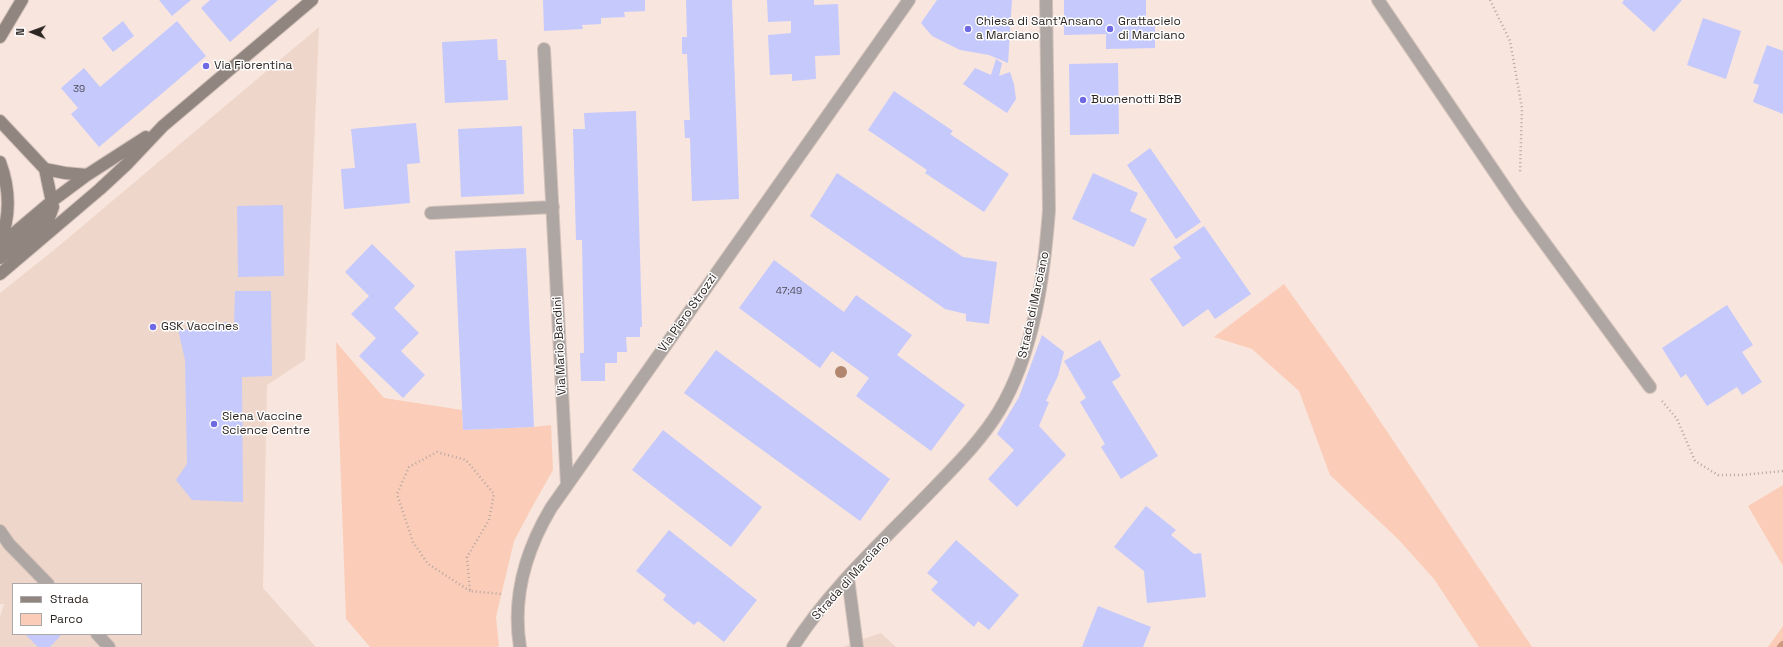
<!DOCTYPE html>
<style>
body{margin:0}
#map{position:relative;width:1783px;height:647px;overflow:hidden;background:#f8e5dd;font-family:"Space Grotesk",sans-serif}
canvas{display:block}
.legend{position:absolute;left:12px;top:583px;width:130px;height:52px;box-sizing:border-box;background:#fff;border:1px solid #aba8a7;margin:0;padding:5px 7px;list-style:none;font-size:12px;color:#2c2522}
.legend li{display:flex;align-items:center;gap:8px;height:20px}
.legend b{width:20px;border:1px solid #aba8a7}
.north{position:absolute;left:12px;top:12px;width:40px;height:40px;-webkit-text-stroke:3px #fff;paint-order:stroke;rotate:271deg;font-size:11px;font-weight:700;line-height:16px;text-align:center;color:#2c2522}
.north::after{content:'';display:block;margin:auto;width:14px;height:18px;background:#2c2522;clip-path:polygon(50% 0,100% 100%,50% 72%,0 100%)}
</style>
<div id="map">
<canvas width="1783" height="647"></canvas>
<ul class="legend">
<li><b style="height:5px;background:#90857f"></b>Strada</li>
<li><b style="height:11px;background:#fbcdb8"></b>Parco</li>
</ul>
<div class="north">N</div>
</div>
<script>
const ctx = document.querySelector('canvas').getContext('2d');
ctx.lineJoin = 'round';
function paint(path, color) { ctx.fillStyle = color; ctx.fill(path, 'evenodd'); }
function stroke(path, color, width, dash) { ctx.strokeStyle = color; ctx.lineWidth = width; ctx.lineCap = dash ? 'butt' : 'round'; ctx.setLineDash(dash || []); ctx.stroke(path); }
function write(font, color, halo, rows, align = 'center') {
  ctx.font = font + ' "Space Grotesk",sans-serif'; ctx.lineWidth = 3; ctx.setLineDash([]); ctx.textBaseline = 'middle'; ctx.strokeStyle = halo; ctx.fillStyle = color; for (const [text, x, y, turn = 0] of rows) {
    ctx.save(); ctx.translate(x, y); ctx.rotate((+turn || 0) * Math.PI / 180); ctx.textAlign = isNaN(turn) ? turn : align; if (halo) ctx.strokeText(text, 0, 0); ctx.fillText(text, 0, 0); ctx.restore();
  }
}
paint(new Path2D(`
 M319,27L305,360L267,385L263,588L316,647H0V617L4,604H0V293L54,250ZM13,584H141V634H13Z
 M881,633L896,647H843L857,641Z`), '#efd6ca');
paint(new Path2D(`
 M1284,284L1347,372L1532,647H1479L1434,579L1398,539L1330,475L1299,391L1252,349L1214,337Z
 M336,342L384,398L462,410L463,430L534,427L551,425L553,470L531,509L514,541L496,617L499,646L496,647H370L346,619Z
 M1783,485V566L1748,506Z
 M1783,626V647H1768Z`), '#fbcdb8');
stroke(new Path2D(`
 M1781,647L1783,645`), '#cd9981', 8);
paint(new Path2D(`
 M159,0H191L172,16Z
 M210,0H278L230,42L201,8Z
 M543,0H645V11L624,12L625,17L601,18V24L582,25L583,29L544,31Z
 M686,0H732L739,199L692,201L690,138H685L684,120H690L687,54H682V37H687Z
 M767,0H814V5L838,4L840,55L815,56L816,79L792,81V74L770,75L768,35L791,33V21L768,22Z
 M937,0H1012L1008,63L989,55L960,50L932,36L921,23Z
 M1064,0H1146V23H1155V48L1106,49V34L1064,35Z
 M1624,0H1682L1654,32L1622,3Z
 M1703,18L1741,31L1726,79L1687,65Z
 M123,21L134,36L113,52L102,38Z
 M177,21L206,56L99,147L71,114L78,108L61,88L84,68L100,87Z
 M497,39L498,60H506L508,100L445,103L442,42Z
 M1767,45L1783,51V114L1753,102L1759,85L1753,83Z
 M996,59L1002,63L999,76L1010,72L1014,84L1016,99L1007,113L963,84L975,68L991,75Z
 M1118,63L1119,134L1070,135L1069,64Z
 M894,91L953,131L950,134L1009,174L984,212L925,173L927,170L868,130Z
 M636,111L642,327H640V337H626L627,352H617V363H605V381H581L580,353H584L582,240H576L573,129H585L584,113Z
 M416,123L420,163L407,164L410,203L344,209L341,169L355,168L351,129Z
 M522,126L524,194L461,197L458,129Z
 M1150,148L1201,222L1176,239L1127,165Z
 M837,173L963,257L997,262L989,324L966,321V314L945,309L810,216Z
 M1093,173L1138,193L1130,211L1147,219L1134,247L1072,219Z
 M283,205L284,276L238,277L237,206Z
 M1204,226L1251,294L1215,319L1208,309L1183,327L1150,279L1181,258L1173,247Z
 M372,244L415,286L394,308L419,333L401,351L425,375L403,398L359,356L376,338L351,314L369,296L345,272Z
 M526,248L534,427L463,430L455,251Z
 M774,260L844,312L856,295L912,335L897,355L965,405L931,451L856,396L869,378L832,351L820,368L739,308Z
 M235,291H271L272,376L242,377L243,502L192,500L176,480L187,464L185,360L178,329L199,330L226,322L234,326Z
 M1727,305L1753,345L1742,352L1762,382L1742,395L1737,387L1707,406L1686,374L1681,378L1662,348Z
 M1042,335L1064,352L1058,376L1046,401L1049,402L1039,426L1066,455L1017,507L988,479L1014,450L997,434L1019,397Z
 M1100,340L1121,376L1112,382L1158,456L1121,479L1101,447L1105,444L1080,402L1086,398L1064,361Z
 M716,350L890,479L860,521L684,393Z
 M663,430L762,507L731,547L632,470Z
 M1146,506L1176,530L1171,535L1194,554L1201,553L1206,597L1147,603L1144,571L1114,547Z
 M669,530L757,600L724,642L698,621L694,625L663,600L666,595L636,571Z
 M956,540L1019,595L989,630L978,621L974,627L931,590L938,582L927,573Z
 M1098,606L1151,627L1143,647H1082Z
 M25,634H62L50,647H38Z`), '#c5c9fc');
const lane = new Path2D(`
 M1378,0L1519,208L1650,387
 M0,531L9,544L48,584
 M848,578L857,647
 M97,634L109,647`);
const street = new Path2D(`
 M544,49L567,485
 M431,213L553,207
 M520,647C512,598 526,550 551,508L909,0
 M793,647C830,588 887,537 935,487C958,463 982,439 999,411C1034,353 1044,277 1049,210L1046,0`);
const secondary = new Path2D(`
 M0,37L22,0
 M0,121L45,169L53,207L49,218L0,258
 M0,162C10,189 11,215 0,242
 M45,169L65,173L87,175
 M0,245L52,201L87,175L146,137
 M0,274L100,189L128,163L163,126L312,0`);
stroke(lane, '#d3c2bb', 14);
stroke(street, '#d3c2bb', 14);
stroke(secondary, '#d3c2bb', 14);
stroke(new Path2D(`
 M1490,0L1510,41L1522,108L1520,173
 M1662,401L1677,419L1695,461L1718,475H1741L1783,471
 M470,591L428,564L413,542L397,494L409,467L437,452L466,460L494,494L489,520L467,557L470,591L501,594`), '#b6a7a1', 2.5, [1, 3]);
stroke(lane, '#aea6a2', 12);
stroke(street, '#aea6a2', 12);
stroke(secondary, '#90857f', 12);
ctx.fillStyle = '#b1856e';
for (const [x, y] of [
 [841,372]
]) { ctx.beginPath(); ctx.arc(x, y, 6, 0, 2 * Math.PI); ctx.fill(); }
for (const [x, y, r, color] of [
 [968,29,4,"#6f69e3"],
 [1110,29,4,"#6f69e3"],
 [206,66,4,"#6f69e3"],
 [1083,100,4,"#6f69e3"],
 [153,327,4,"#6f69e3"],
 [214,424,4,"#6f69e3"]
]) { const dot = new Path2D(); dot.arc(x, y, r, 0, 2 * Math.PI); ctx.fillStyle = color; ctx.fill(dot); stroke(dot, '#fff', 1.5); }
write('10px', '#524e58', null, [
 ["39",79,89],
 ["47;49",789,291]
]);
write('12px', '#2c2522', '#fff', [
 ["Chiesa di Sant'Ansano",976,22],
 ["a Marciano",976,36],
 ["Grattacielo",1118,22],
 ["di Marciano",1118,36],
 ["Via Fiorentina",214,66],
 ["Buonenotti B&B",1091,100],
 ["GSK Vaccines",161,327],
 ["Siena Vaccine",222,417],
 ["Science Centre",222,431]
], 'left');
write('12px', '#2c2522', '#fff', [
 ["Strada di Marciano",1034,305,-78],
 ["Via Piero Strozzi",688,313,-55],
 ["Via Mario Bandini",560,346,-93],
 ["Strada di Marciano",851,578,-48]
]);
</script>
